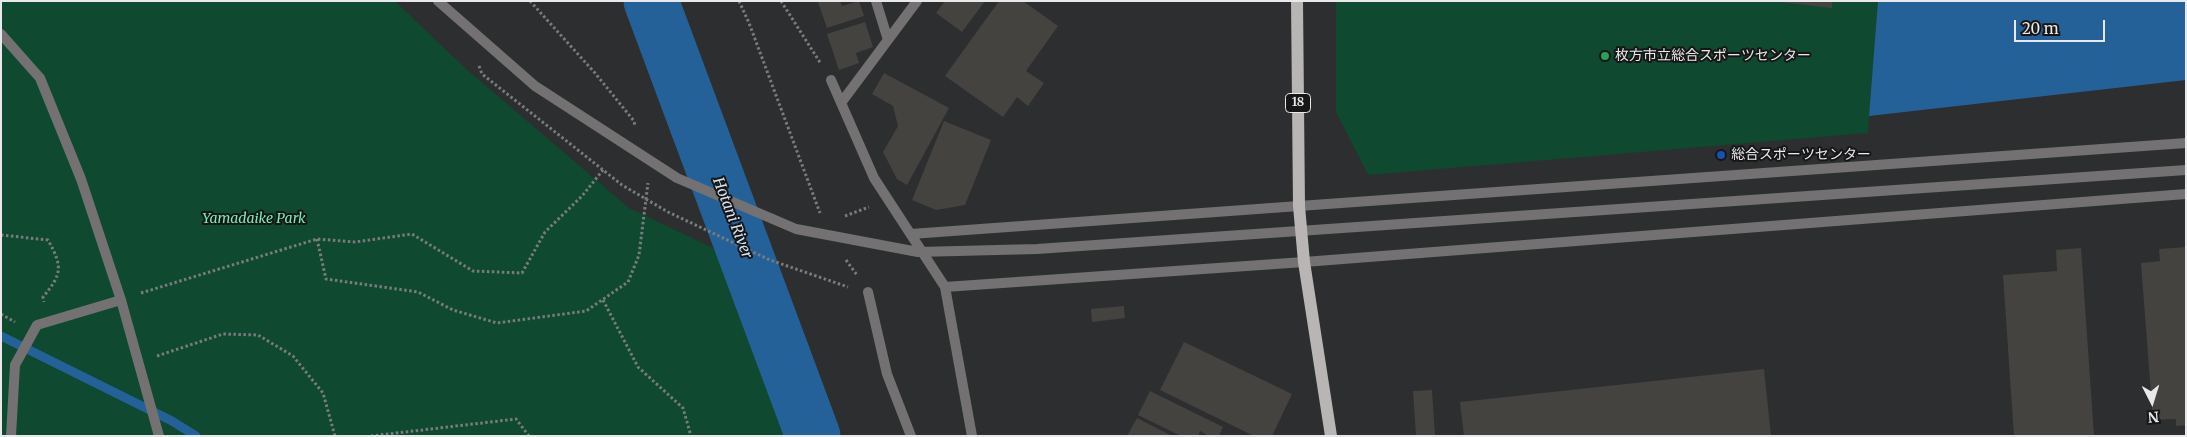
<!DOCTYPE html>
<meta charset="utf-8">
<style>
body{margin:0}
#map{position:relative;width:2187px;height:437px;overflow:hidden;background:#2d2e30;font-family:Merriweather,serif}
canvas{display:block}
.frame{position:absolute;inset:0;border:2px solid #e9e9eb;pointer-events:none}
.north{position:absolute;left:2127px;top:377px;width:50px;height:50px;-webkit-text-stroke:4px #161617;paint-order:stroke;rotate:175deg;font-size:14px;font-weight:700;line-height:20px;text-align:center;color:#e9e9eb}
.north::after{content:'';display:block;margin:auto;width:18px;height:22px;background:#e9e9eb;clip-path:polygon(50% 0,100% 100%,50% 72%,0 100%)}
.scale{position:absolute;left:2014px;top:20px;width:91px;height:22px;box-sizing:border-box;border:2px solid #e9e9eb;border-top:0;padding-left:6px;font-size:15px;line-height:18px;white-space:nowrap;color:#e9e9eb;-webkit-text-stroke:4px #161617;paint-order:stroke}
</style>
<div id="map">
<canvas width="2187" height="437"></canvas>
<div class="frame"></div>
<div class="north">N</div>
<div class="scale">20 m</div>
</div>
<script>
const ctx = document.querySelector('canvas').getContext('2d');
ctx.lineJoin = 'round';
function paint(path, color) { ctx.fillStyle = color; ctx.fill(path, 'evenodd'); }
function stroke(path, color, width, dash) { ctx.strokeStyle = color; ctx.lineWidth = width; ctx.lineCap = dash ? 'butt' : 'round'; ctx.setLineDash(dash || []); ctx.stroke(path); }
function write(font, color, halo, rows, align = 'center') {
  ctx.font = font + ' Merriweather,"Noto Sans JP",serif'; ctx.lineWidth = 4; ctx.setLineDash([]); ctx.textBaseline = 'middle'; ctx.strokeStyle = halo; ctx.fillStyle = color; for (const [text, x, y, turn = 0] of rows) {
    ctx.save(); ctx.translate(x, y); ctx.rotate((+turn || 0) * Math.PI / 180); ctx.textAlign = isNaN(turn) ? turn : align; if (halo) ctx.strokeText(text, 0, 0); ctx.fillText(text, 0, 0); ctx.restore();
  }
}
paint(new Path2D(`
 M1,1H395L465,68L629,208L732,257L802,436H1Z
 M1336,1H1878L1868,133L1368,175L1336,112Z`), '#0e4930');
paint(new Path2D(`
 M1878,1H2186V80L1869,116Z`), '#256199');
stroke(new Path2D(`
 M1,336L172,421L196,436`), '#256199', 9);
stroke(new Path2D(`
 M651,1L813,436`), '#256199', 55);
paint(new Path2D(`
 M820,1H840L842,6L859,1L864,16L827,28L818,2Z
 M945,1H985L962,32L936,13Z
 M999,1H1023L1058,26L1026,71L1044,83L1028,106L1017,97L1003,117L945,76Z
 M1771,1H1832V8Z
 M865,22L873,47L856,53L859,63L839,70L827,34Z
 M884,73L949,108L907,185L897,179L883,152L898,126L893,106L872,94Z
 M944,121L991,140L965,205L936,210L912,200Z
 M2186,247V425L2176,426V419L2153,420L2141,263L2160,261L2159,249Z
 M2081,248L2094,436H2014L2003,275L2057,271L2056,250Z
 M1124,306L1125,318L1092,322L1091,309Z
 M1184,342L1292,394L1272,436H1254L1160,390Z
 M1764,369L1771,436H1464L1460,402Z
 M1432,390L1435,436H1416L1413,391Z
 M1150,391L1223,427L1219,436H1209L1200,431L1198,436H1181L1138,415Z
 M1137,418L1172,436H1127Z`), '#454340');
stroke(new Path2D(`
 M530,1L595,73L634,121L635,126
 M739,1L749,23L820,213
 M781,1L821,64
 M479,66L482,74L622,185L668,212L770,260L848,287
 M845,216L869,207
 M1,235L48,240C63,267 62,274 43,297L44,302
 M317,239L326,279L418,292L453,310L497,323L586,311L628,282L639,255L648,183
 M846,260L857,275
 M141,293L317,239L355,242L412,234L473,271L522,273L545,232L582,196L603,170
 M603,300L638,367L683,408L691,436
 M1,314L15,322
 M157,356L223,334L258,335L293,356L323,393L335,436
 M371,436L516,419L529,436`), '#7a7b7d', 3, [2.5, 2.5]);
stroke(new Path2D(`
 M1,34L40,78L81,179L121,300L159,436
 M11,436L15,365L37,325L121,300`), '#737171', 10);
stroke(new Path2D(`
 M876,1L888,40
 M831,80L874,178L945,287L972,436
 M841,103L917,1
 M911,234L1299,206
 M945,287L1304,262
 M868,292L887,374L911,436`), '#737171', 10);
stroke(new Path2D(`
 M438,1L535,86L677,178L796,229L918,252L1037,249L2186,170
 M1299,206L2186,143
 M1304,262L2186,194`), '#737171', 10);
stroke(new Path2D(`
 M1297,1L1299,206L1304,262L1331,436`), '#b8b5b4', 12);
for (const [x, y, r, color] of [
 [1605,56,5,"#2e9e5b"],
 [1721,155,5,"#1a4fb4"]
]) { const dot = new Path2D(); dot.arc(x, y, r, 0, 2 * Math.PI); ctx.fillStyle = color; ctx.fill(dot); stroke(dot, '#161617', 2); }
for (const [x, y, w] of [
 [1298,103,25]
]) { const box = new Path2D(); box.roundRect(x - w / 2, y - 9.5, w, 19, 4); ctx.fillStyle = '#161617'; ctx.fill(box); stroke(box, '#e9e9eb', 1); }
write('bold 12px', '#e9e9eb', null, [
 ["18",1298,103]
]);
write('14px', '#e9e9eb', '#161617', [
 ["枚方市立総合スポーツセンター",1615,56],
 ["総合スポーツセンター",1731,155]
], 'left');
write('italic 14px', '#76f0b4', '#161617', [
 ["Yamadaike Park",254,219]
]);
write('italic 15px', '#d4e3f4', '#161617', [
 ["Hotani River",732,218,69]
]);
</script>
